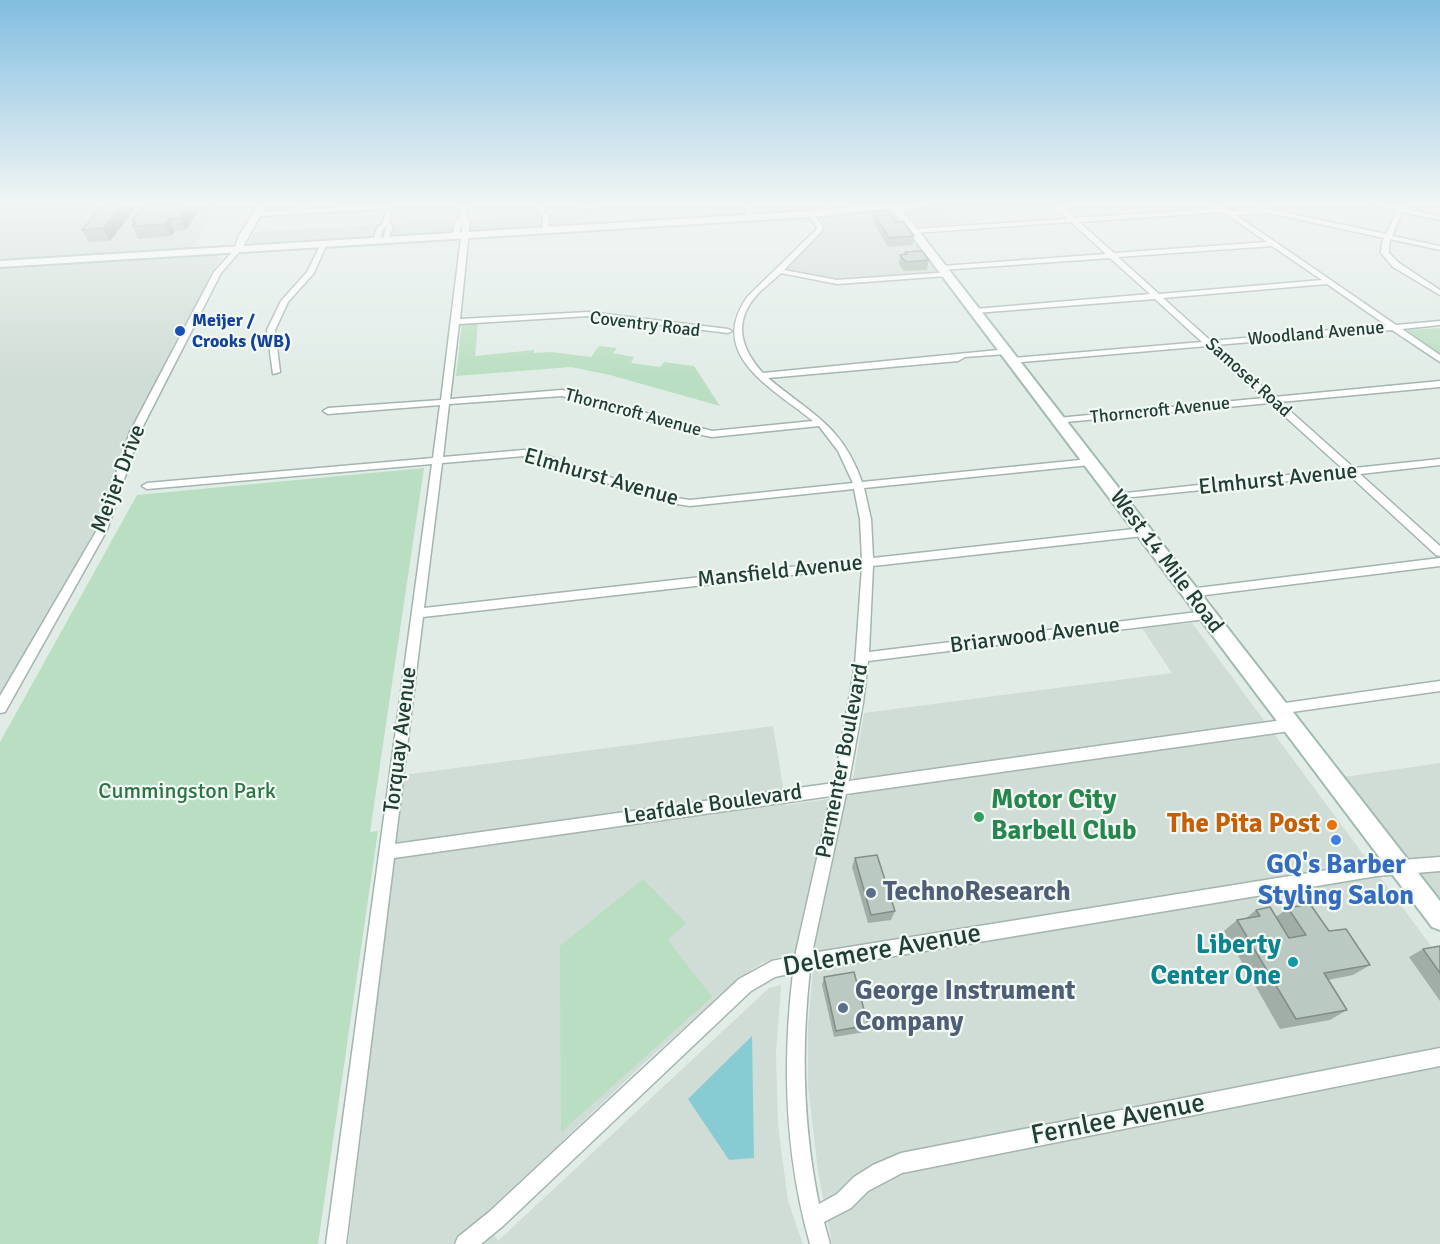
<!DOCTYPE html>
<style>
body{margin:0}
canvas{display:block;background:#e1ece7}
</style>
<canvas width="1440" height="1244"></canvas>
<script>
const ctx = document.querySelector('canvas').getContext('2d');
ctx.lineJoin = 'round';
function paint(path, color) { ctx.fillStyle = color; ctx.fill(path, 'evenodd'); }
function stroke(path, color, width, dash) { ctx.strokeStyle = color; ctx.lineWidth = width; ctx.lineCap = dash ? 'butt' : 'round'; ctx.setLineDash(dash || []); ctx.stroke(path); }
function write(font, color, halo, rows, align = 'center') {
  ctx.font = font + ' Signika,sans-serif'; ctx.lineWidth = 4.5; ctx.setLineDash([]); ctx.textBaseline = 'middle'; ctx.strokeStyle = halo; ctx.fillStyle = color; for (const [text, x, y, turn = 0] of rows) {
    ctx.save(); ctx.translate(x, y); ctx.rotate((+turn || 0) * Math.PI / 180); ctx.textAlign = isNaN(turn) ? turn : align; if (halo) ctx.strokeText(text, 0, 0); ctx.fillText(text, 0, 0); ctx.restore();
  }
}
paint(new Path2D(`
 M0,204H219L192,249L0,261Z
 M931,204H1050L1054,208L948,215L957,226L921,228L905,208Z
 M597,207L600,224L248,246L254,232L582,213V208Z
 M883,211L892,213L935,269L934,272L839,280L786,270L821,234L825,227L821,218Z
 M214,255L222,258L214,269L127,437L102,518L0,698V268Z
 M1192,623L1440,958V1244H832L818,1172L808,1086V1026L815,950L787,954L762,963L743,975L641,1066L484,1216L498,1241L769,988L781,985L776,1053L778,1125L788,1201L803,1244H348L403,775L773,726L786,805L850,796L864,713L1172,673L1142,628Z
 M1440,763V900L1344,777Z`), '#d0dcd6');
paint(new Path2D(`
 M478,322L475,356L534,350V353L551,352L591,357L599,346L617,348L613,353L634,357L631,363L660,367L664,362L694,366L720,406L610,375L571,367L456,376L462,323Z
 M1440,328V355L1410,334L1408,330Z
 M424,468L370,832L378,831L318,1244H0V742L137,495Z
 M643,879L686,923L668,940L712,997L561,1132L560,946Z`), '#badec1');
paint(new Path2D(`
 M752,1036L754,1158L729,1160L688,1099Z`), '#88ccd3');
const minor = new Path2D(`
 M387,204H393L389,223L393,227L388,241L383,240L386,227L383,229L379,241L376,243L373,241L377,228L383,223L386,209L258,216L255,214L258,212Z
 M461,204H467L466,217L470,221L460,319L588,312L728,329L732,331L728,333L588,316L459,324L450,399L562,390L712,431L813,421C774,389 705,355 748,296L816,230L817,227L808,214L809,213H813L823,227L822,231L784,270L837,280L950,272L951,274L947,276L837,284L781,273C773,281 763,288 756,296C732,323 742,350 763,373L1009,349V353L1006,354L965,357L958,361L768,378C811,414 842,425 862,482L1090,459L1095,462L1090,465L864,488L871,519L873,558L1143,528L1148,532L1143,536L873,566L869,652L1206,611L1212,615L1206,619L868,661L863,703L849,781L1290,719L1295,721L1297,725L1295,729L1290,731L846,794L812,953L1377,862L1440,857V871L1377,876L810,970C801,1049 803,1126 819,1204L837,1194L854,1177L873,1165L901,1153L1440,1048V1066L902,1173L868,1191L851,1208L824,1222L830,1244H810C785,1155 782,1065 793,973L775,977L751,991L503,1226L481,1244H455L458,1237L489,1212L739,979L772,961L795,956L831,796L394,858L346,1244H326L432,464L147,489L142,486L147,483L433,458L440,405L328,414L323,411L328,408L441,400L463,221L458,237L453,236L455,222L460,217ZM562,396L692,433L712,437L819,426L838,451L853,483L690,500L669,497L544,455L524,450L443,457L449,404ZM524,456L664,502L690,506L854,489L860,519L862,559L424,608L442,463ZM862,567L855,665L834,783L395,844L423,617Z
 M538,204H544V212L549,216L548,232L543,231V217L538,213Z
 M743,204H749L753,219L748,218Z
 M1052,204H1059L1075,218L1218,209L1216,206L1219,204L1230,211L1269,209L1386,234L1397,211L1369,204L1398,207L1400,204H1406L1404,209L1440,216V220L1402,212L1392,236L1440,246V250L1390,239L1389,253L1399,263L1440,290V295L1393,267L1381,253L1382,243L1384,238L1269,213L1236,215L1396,325L1440,321V325L1402,329L1440,355V362L1392,330L1216,345L1274,397L1440,381V387L1280,402L1354,468L1440,459V465L1360,474L1440,546V556L1436,555L1349,475L1113,499L1112,497L1117,494L1343,469L1270,403L1055,423L1053,421L1058,418L1264,398L1207,346L1010,363L1009,361L1013,358L1202,342L1155,299L975,313L971,311L975,309L1150,294L1110,258L942,270L938,268L942,266L1106,254L1071,222L914,233L911,231L914,229L1067,219ZM1223,212L1267,242L1114,253L1079,222ZM1272,246L1322,280L1159,294L1118,257ZM1327,284L1386,325L1211,341L1163,298Z
 M321,244L326,245L314,273L288,302L275,330L280,372L273,374L267,330L281,301L307,272Z
 M235,249L241,250L221,273L140,432L107,530L5,712L0,713V696L97,530L130,432L214,272Z
 M1440,558V566L1189,597L1183,593L1189,589Z
 M1440,681V691L1278,714L1273,713L1271,709L1273,705L1278,704Z`);
const tertiary = new Path2D(`
 M259,204H267L240,252H234L238,237Z`);
const secondary = new Path2D(`
 M880,204H907L900,207L1440,901V930L1432,927L891,208L824,216L0,267V261L824,210Z`);
stroke(minor, '#a4b4ae', 3);
stroke(tertiary, '#a4b4ae', 3);
stroke(secondary, '#a2bbb1', 4);
paint(minor, '#fff');
paint(tertiary, '#fff');
paint(secondary, '#fff');
paint(new Path2D(`
 M104,204L110,241L89,242L82,230Z
 M145,204H203L186,230L175,231L171,236L138,239L132,226L134,224L132,221Z
 M873,211L896,222L914,236L913,245L888,247L872,220Z
 M905,252L929,260L927,270L904,271L899,264L900,255L905,254Z
 M855,858L895,911L891,920L868,923L852,867Z
 M1288,908L1329,931L1370,965L1353,975L1328,980L1347,1010L1330,1020L1280,1029L1224,931L1237,920L1245,919L1256,910L1276,917Z
 M1440,946V1001L1409,957L1423,949Z
 M824,977L868,1025L865,1032L834,1037L822,985Z`), '#a0aea7');
paint(new Path2D(`
 M123,204H139L110,241L103,228Z
 M190,204H203L186,230L180,218Z
 M169,219L175,231L171,236L165,224Z`), '#828d88');
const building = new Path2D(`
 M104,204H123L103,228L82,230Z
 M145,204H190L180,218L169,219L165,224L132,226L136,221H132Z
 M888,210L896,222L903,221L914,236L889,238L873,211Z
 M922,251L929,260L906,262L900,255L907,254L905,252Z
 M877,855L895,911L871,915L855,858Z
 M1310,904L1329,931L1346,929L1370,965L1324,973L1347,1010L1296,1019L1237,920L1260,916L1256,910L1270,907L1289,938L1306,935L1288,908Z
 M1440,946V973L1423,949Z
 M854,972L868,1025L836,1031L824,977Z`);
paint(building, '#bacac2');
stroke(building, '#828d88', 1.5);
const sky = ctx.createLinearGradient(0, 0, 0, 378);
sky.addColorStop(0, '#81bee0');
sky.addColorStop(0.54, '#f2f6f4');
sky.addColorStop(1, '#f2f6f400');
ctx.fillStyle = sky;
ctx.fillRect(0, 0, 1440, 378);
for (const [x, y, r, color] of [
 [180,331,6,"#1a4fb4"],
 [979,817,6,"#2e9e5b"],
 [1332,825,6,"#e8710a"],
 [1336,840,6,"#3f7fe0"],
 [871,893,6,"#5c6f8a"],
 [1293,962,6,"#0f9aa8"],
 [843,1008,6,"#5c6f8a"]
]) { const dot = new Path2D(); dot.arc(x, y, r, 0, 2 * Math.PI); ctx.fillStyle = color; ctx.fill(dot); stroke(dot, '#f2f9f5', 2); }
write('bold 18px', '#164399', '#f2f9f5', [
 ["Meijer /",192,321],
 ["Crooks (WB)",192,342]
], 'left');
write('18px', '#213e34', '#f2f9f5', [
 ["Coventry Road",645,325,7],
 ["Woodland Avenue",1316,334,-5],
 ["Samoset Road",1248,378,42],
 ["Thorncroft Avenue",1160,411,-6],
 ["Thorncroft Avenue",633,413,15]
]);
write('22px', '#213e34', '#f2f9f5', [
 ["Elmhurst Avenue",601,478,16],
 ["Meijer Drive",119,479,-69],
 ["Elmhurst Avenue",1278,480,-6],
 ["West 14 Mile Road",1166,562,53],
 ["Mansfield Avenue",780,572,-6],
 ["Briarwood Avenue",1035,636,-7],
 ["Torquay Avenue",401,740,-83],
 ["Parmenter Boulevard",843,761,-79],
 ["Leafdale Boulevard",713,805,-8]
]);
write('22px', '#2a7543', '#f2f9f5', [
 ["Cummingston Park",187,792]
]);
write('bold 27px', '#27864d', '#f2f9f5', [
 ["Motor City",991,801],
 ["Barbell Club",991,832]
], 'left');
write('bold 27px', '#c56008', '#f2f9f5', [
 ["The Pita Post",1320,825]
], 'right');
write('bold 27px', '#366cbe', '#f2f9f5', [
 ["GQ's Barber",1336,866],
 ["Styling Salon",1336,897]
]);
write('bold 27px', '#4e5e75', '#f2f9f5', [
 ["TechnoResearch",883,893],
 ["George Instrument",855,992],
 ["Company",855,1023]
], 'left');
write('bold 27px', '#0d838f', '#f2f9f5', [
 ["Liberty",1281,946],
 ["Center One",1281,977]
], 'right');
write('27px', '#213e34', '#f2f9f5', [
 ["Delemere Avenue",882,951,-10],
 ["Fernlee Avenue",1118,1120,-11]
]);
</script>
